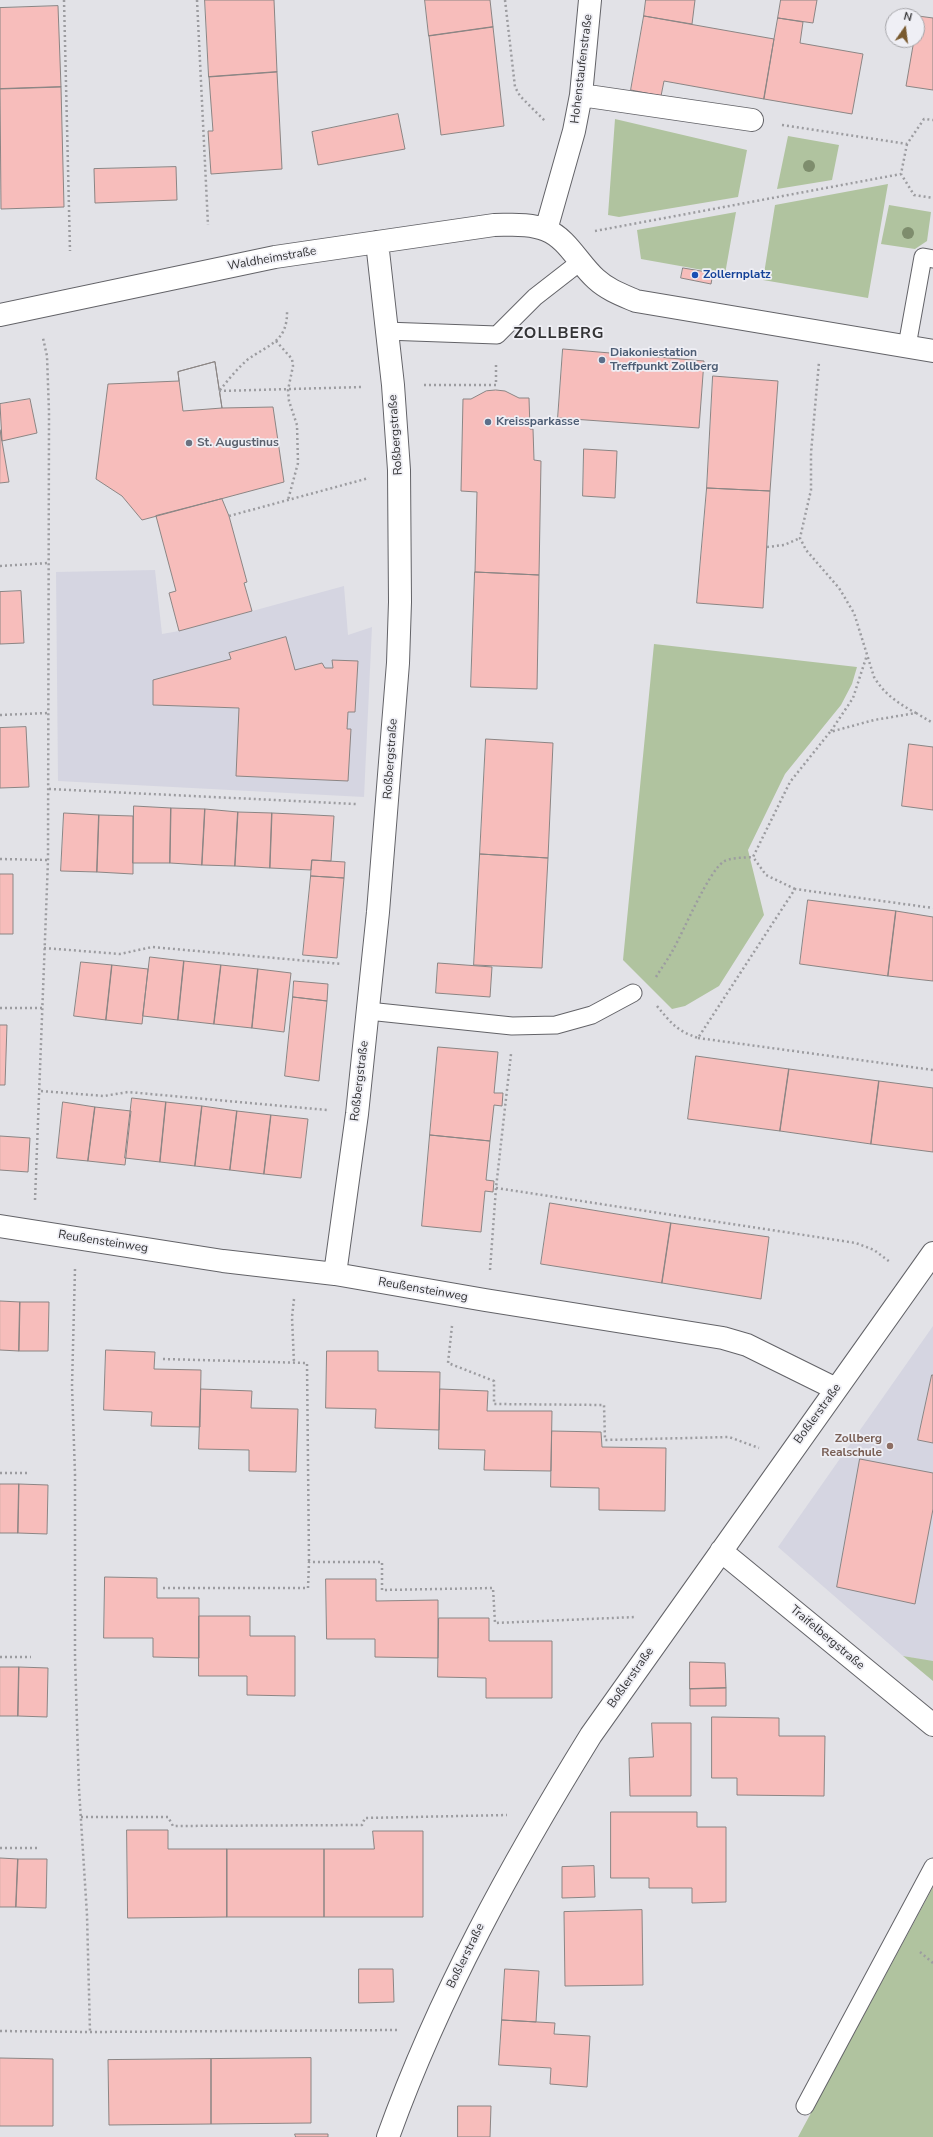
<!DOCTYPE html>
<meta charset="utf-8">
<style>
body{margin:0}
#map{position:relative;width:933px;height:2137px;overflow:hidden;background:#e2e2e7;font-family:"Nunito Sans",sans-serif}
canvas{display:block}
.north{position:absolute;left:885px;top:8px;width:40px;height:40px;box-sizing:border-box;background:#efeff5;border:1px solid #a4a4a8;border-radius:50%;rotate:14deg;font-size:11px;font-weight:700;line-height:16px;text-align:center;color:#333335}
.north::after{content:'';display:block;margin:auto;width:14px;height:18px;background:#795a2f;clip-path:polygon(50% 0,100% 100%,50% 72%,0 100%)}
</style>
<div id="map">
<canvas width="933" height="2137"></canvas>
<div class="north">N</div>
</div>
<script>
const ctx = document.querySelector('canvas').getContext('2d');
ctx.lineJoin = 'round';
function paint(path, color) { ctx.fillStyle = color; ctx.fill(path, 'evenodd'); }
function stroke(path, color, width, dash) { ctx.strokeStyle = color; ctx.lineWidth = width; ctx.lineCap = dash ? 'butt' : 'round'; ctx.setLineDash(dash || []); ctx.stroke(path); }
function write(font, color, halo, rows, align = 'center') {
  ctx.font = font + ' "Nunito Sans",sans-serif'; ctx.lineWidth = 3.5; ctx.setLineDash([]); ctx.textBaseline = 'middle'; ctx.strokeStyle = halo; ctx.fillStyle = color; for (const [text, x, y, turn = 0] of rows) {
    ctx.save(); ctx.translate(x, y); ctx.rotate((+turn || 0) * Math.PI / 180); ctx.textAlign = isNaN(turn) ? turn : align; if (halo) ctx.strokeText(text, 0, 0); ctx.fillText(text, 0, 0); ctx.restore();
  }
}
paint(new Path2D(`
 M155,570L162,634L179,631L344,586L348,635L372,627L364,797L58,781L56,572Z
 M933,1326V1662L903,1656L778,1547Z`), '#d5d5e1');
paint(new Path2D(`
 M615,119L747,150L738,197L619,217L608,215Z
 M788,136L839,145L832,180L777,189Z
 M888,184L868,298L763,280L775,205Z
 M889,205L931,212L927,241L915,249L881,244Z
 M736,212L725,274L641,259L637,230Z
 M654,644L857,667L852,684L841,705L785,774L748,850L764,915L719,986L685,1006L672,1009L623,960Z
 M903,1656L933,1661V1681Z
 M933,1887V2137H798Z`), '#b0c39f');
const building = new Path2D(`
 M205,0H274L277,72L209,77Z
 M425,0H490L493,27L429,36Z
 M646,0H695L692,24L644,16Z
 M781,0H817L813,23L778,18Z
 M58,6L61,87L0,89V8Z
 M644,16L774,39L764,99L664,81L661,96L631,90Z
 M918,16L933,18V90L906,86L914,40H917Z
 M778,18L803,22L800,43L863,54L852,114L764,99Z
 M493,27L504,126L441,135L429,36Z
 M277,72L282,169L211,174L208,131H213L209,77Z
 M61,87L64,207L1,209L0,89Z
 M398,114L405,149L318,165L312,132Z
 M176,167L177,200L95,203L94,169Z
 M683,268L713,273L711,284L681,278Z
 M563,349L704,361L699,428L558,418Z
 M215,362L222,408L183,411L178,372Z
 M215,362L222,408L273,407L284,482L142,520L122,496L96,479L108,384L179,381L178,372Z
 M713,376L778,381L770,491L707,488Z
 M496,390L505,391L519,398H529L530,429H533L534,460L541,461L539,575L475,572L477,492L461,491L463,399H471L486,391Z
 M30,399L37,433L2,441L0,404Z
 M0,430L9,482L0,483Z
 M584,449L617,451L615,498L583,496Z
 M707,488L770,491L763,608L697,603Z
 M222,499L229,516L247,582L244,583L252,611L179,631L169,593L176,591L156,516Z
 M475,572L539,575L537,689L471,687Z
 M21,591L24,643L0,644V592Z
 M286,637L295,670L322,663L325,668H333L332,660L358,661L355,712H348L347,729H351L348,781L236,776L239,708L153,705V680L231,659L229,653Z
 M26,727L29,787L0,788V728Z
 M486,739L553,743L548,858L480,854Z
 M909,744L933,747V810L902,806Z
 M134,806L171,808L170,863H133Z
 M171,808L205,809L202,865L170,863Z
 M205,809L238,812L235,866L202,865Z
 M238,812L272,813L270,868L235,866Z
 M64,813L99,815L97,872L61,871Z
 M272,813L334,816L331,861L312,860L311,870L270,868Z
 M99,815L133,816V874L97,872Z
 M480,854L548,858L542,968L474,965Z
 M312,860L345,862L344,878L311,876Z
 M0,874H13V934H0Z
 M311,876L344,878L337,958L303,955Z
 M808,900L896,911L888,976L800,964Z
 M896,911L933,917V981L888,976Z
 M150,957L184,961L178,1020L143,1016Z
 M184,961L221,965L214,1024L178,1020Z
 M81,962L112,965L106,1020L74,1016Z
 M438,963L492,967L490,997L436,993Z
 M112,965L148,969L142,1024L106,1020Z
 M221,965L258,969L252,1028L214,1024Z
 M258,969L291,973L284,1032L252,1028Z
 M294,981L328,984L327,1001L293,997Z
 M293,997L327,1001L319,1081L285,1076Z
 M0,1025H7L5,1085H0Z
 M438,1047L498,1052L494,1093H503L502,1106L494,1105L490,1141L430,1135Z
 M696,1056L789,1069L780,1131L688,1119Z
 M789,1069L879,1081L871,1144L780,1131Z
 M879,1081L933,1088V1152L871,1144Z
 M132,1098L166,1102L160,1162L125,1158Z
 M63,1102L95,1107L88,1161L57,1158Z
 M166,1102L202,1106L195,1166L160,1162Z
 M202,1106L237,1111L230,1170L195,1166Z
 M95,1107L131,1111L125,1165L88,1161Z
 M237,1111L271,1115L264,1174L230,1170Z
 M271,1115L308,1119L301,1178L264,1174Z
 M430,1135L490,1141L486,1180L494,1181L493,1192L485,1191L481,1232L422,1226Z
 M0,1136L30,1138L28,1172L0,1170Z
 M550,1203L671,1223L662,1283L541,1264Z
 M671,1223L769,1237L761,1299L662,1283Z
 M0,1301L20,1302L19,1351L0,1350Z
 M20,1302H49L48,1351H19Z
 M106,1350L155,1352L154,1369L201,1370L200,1427L151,1426L152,1412L104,1410Z
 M327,1351H378V1371L440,1372L439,1430L375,1428L376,1409L326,1408Z
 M932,1375H933V1443L918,1440Z
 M201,1389L252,1391L251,1408L298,1409L296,1472L249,1471V1450L199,1449Z
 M440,1389L488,1391L487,1411H552L551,1471L484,1470L485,1450L439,1449Z
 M552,1431L601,1432L602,1447L666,1448L665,1511L599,1510V1488L551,1487Z
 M860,1459L933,1473V1509L915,1604L837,1587Z
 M0,1484H19L18,1533H0Z
 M19,1484L48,1485L47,1534L18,1533Z
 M105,1577L157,1578V1598H199V1658L153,1657V1638H104Z
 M326,1579H376V1601L438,1600V1658L375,1657V1639H327Z
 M199,1616H250V1636H295V1696L247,1695V1676H199Z
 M439,1618H489V1641H552V1698H486V1678L438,1677Z
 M690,1662L725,1663L726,1688L690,1689Z
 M0,1667H19L18,1716H0Z
 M19,1667L48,1668L47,1717L18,1716Z
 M726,1688V1706H690V1689Z
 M712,1717L779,1718V1736H825L824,1796L737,1795V1778H712Z
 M652,1723H691V1796H630L629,1758L653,1757Z
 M611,1812H697V1827H726V1902L692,1903V1888H649V1878H611Z
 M127,1830H168V1849H227V1917L128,1918Z
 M373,1831H423V1917H324V1849H374Z
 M227,1849H324V1917H227Z
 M0,1858L18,1859L16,1907H0Z
 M18,1859H47L46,1908L16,1907Z
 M594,1866L595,1897L562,1898V1867Z
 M642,1910L643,1985L565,1986L564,1912Z
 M359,1969H393L394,2002L359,2003Z
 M505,1969L539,1971L536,2022L502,2020Z
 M502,2020L555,2023L554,2034L590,2036L587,2087L550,2084L551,2068L499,2065Z
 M0,2058L53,2059V2126H0Z
 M311,2058V2123L211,2124V2059Z
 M211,2059V2124L109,2125L108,2060Z
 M458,2106H491L490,2137H458Z
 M295,2134H328V2137H296Z`);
paint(building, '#f7bdbb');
stroke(building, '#8b8584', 1);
const lane = new Path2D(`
 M385,331L497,335L535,297L580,262
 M907,346L923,257L933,259
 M368,1011L512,1026L556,1025L592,1015L633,993
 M805,2106L933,1867`);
const street = new Path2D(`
 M581,95L752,120
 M546,230L574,131L581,95L590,0
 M0,315L275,257L494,225C511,225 530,223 546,230C567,238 579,264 596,279C608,290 622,295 636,301L933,351
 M0,1226L223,1261L335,1274L485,1300L723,1338L747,1345L836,1389
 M335,1274L357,1114L378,912L398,663L400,602L399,470L393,385L377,242
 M721,1551L933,1725
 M388,2137C439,1995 512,1863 591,1735L933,1253`);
stroke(lane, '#636368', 19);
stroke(street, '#636368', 24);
stroke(new Path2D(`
 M64,0L70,251
 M197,0L208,225
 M505,0L515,87L520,96L545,121
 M782,125L907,144L924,119L933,120
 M907,144L901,174L914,195L933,198
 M595,231L901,174
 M276,341L292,359L293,366L288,390L289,401L297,425L298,463L288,500
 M424,385H496V362
 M220,390C228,380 237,369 247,360C269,344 288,342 287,310
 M219,391L363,387
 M229,516L369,478
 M767,547L784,545L800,538
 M0,566L48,563
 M916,713L933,723
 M0,715L48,713
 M831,731L853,698L867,655
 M49,789L356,804
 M0,859L48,860
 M795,889L766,875L753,857L790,782L830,732L874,720L916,713C899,704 884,694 874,677L854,613L839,588L806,550L800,538L811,490V453L819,362
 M44,948L120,954L152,947L342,964
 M656,977C662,967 669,958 674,948C684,930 708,873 723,862C730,857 744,858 753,857
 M657,1006C671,1023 677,1031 698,1038L795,889L933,908
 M0,1008H42
 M698,1038L933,1070
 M41,1091L104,1096L128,1092L327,1110
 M496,1188L856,1243L874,1250L890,1262
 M35,1200L48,860L49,412L47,356L43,338
 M75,1269L72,1386L75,1474V1657L79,1789L87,1915L90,2032
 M490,1270L496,1188L511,1054
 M294,1299L292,1317L294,1363
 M452,1326L448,1363L494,1381V1404L604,1405L605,1440L729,1437L759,1448
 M163,1359L307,1363L309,1562
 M0,1473H29
 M163,1588H308L309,1562H382V1590L493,1588L495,1623L636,1617
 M0,1657H31
 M81,1817H168L173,1826L362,1825L365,1818L507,1815
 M0,1848H37
 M920,1952L933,1963
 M0,2031L90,2032L397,2030`), '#9c9ca0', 2.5, [2, 3]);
stroke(lane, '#fff', 17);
stroke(street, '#fff', 22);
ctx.fillStyle = '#7e8d6d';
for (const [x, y] of [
 [809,166],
 [908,233]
]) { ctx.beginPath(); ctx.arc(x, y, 6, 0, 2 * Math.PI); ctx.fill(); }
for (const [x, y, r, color] of [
 [695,275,4,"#1a4fb4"],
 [602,360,4,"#5c6f8a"],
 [488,422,4,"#5c6f8a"],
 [189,443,4,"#6b7280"],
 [890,1446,4,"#8d6e63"]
]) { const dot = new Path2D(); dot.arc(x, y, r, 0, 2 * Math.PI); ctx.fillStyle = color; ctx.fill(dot); stroke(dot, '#efeff5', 1.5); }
write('12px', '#333335', '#efeff5', [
 ["Hohenstaufenstraße",582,69,-83],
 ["Waldheimstraße",272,259,-10],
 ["Roßbergstraße",396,435,-94],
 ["Roßbergstraße",391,759,-86],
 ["Roßbergstraße",360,1081,-83],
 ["Reußensteinweg",103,1242,9],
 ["Reußensteinweg",423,1290,10],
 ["Boßlerstraße",818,1414,-54],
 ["Traifelbergstraße",827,1638,40],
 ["Boßlerstraße",631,1678,-55],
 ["Boßlerstraße",466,1956,-64]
]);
write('bold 12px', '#164399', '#efeff5', [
 ["Zollernplatz",703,275]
], 'left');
write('bold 12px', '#4e5e75', '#efeff5', [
 ["Diakoniestation",610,353],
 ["Treffpunkt Zollberg",610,367],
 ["Kreissparkasse",496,422]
], 'left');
write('bold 12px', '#5b616d', '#efeff5', [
 ["St. Augustinus",197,443]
], 'left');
write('bold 12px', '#785e54', '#efeff5', [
 ["Zollberg",882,1439],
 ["Realschule",882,1453]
], 'right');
ctx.letterSpacing = '1px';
write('bold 16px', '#333335', '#efeff5', [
 ["ZOLLBERG",559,334]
]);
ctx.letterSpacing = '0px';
</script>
